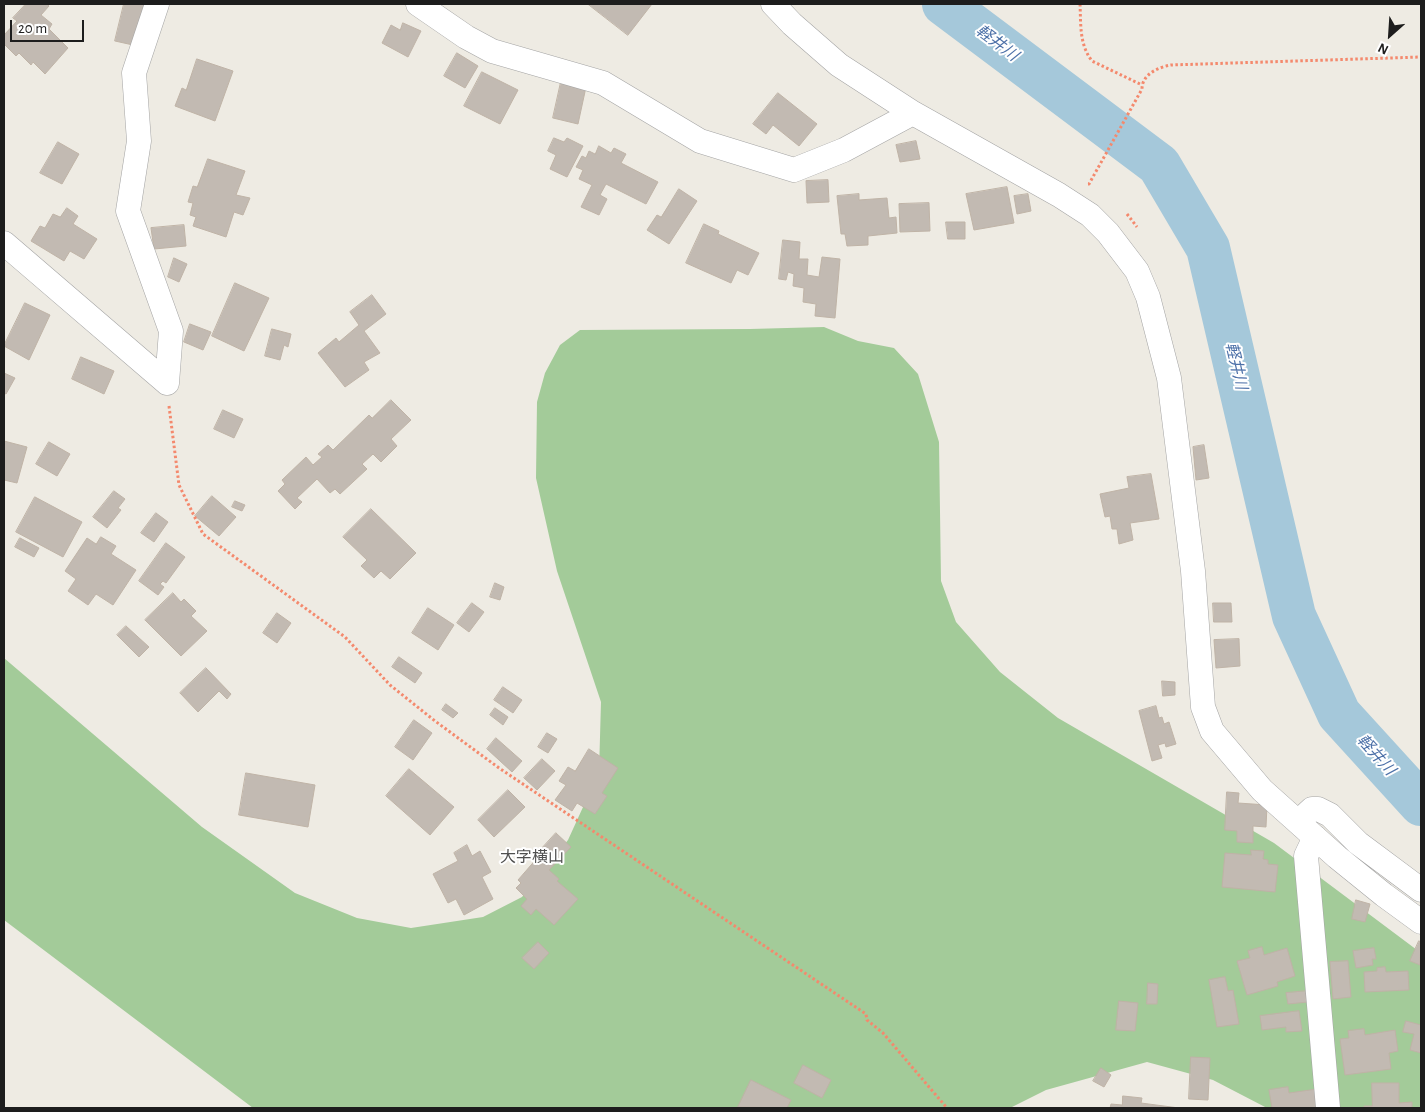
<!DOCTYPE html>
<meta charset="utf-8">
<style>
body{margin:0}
#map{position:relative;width:1425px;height:1112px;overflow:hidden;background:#eeebe3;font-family:"Alegreya Sans",sans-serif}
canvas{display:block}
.frame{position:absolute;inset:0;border:5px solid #1d1d1d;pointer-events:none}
.north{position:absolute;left:1365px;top:10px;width:50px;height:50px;-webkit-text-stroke:4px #fff;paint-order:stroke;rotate:206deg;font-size:14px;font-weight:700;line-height:20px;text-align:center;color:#1d1d1d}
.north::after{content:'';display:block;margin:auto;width:18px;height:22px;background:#1d1d1d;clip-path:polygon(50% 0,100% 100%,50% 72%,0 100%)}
.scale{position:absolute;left:10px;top:20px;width:74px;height:22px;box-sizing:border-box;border:2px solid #1d1d1d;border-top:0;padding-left:6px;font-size:15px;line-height:18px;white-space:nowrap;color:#1d1d1d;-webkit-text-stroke:4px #fff;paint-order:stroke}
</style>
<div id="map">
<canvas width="1425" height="1112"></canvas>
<div class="frame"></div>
<div class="north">N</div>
<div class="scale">20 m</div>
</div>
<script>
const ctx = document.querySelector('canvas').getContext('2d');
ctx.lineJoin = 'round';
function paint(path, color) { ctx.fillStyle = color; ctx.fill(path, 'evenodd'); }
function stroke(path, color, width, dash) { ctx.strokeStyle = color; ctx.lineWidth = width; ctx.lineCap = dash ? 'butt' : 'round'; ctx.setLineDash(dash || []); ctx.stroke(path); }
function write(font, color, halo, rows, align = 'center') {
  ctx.font = font + ' "Alegreya Sans","Noto Sans JP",sans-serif'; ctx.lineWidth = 4; ctx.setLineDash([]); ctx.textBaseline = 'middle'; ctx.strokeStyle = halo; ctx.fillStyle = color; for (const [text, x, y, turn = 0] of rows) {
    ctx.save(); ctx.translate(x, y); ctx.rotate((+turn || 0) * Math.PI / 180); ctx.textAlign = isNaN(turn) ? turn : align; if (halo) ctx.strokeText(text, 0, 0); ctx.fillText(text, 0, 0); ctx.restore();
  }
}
paint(new Path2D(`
 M824,327L858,341L894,348L918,374L939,442L941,581L956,622L1000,672L1058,718L1274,843L1421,953V1108H1267L1213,1080L1147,1062L1046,1090L1010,1108H253L4,920V658L202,827L295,893L357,918L411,928L483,917L522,897L568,840L599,772L601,702L557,571L536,478L537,402L545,373L560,345L580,330L750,329Z`), '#a3cb99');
stroke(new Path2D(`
 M944,4L1159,165L1208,248L1294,616L1339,714L1421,804`), '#a5c8da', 44);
const building = new Path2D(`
 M26,4H47L49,6L41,15L52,24L49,29L68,48L45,74L33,62L31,65L19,53L16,56L4,44V35L17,21L13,18Z
 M124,4H145L133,45L115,41Z
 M588,4H652L628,35Z
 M403,23L421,31L408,57L382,43L391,25L400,30Z
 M457,53L478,66L465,88L444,76Z
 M197,59L233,71L215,121L175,106L182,88L186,90Z
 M482,72L518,90L500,124L464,106Z
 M561,82L586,87L578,124L553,118Z
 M778,93L817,124L799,146L773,125L766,134L753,124Z
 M554,138L564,142L567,138L583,146L567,177L550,169L556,155L548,151Z
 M916,141L920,159L900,162L896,145Z
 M58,142L79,154L62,184L40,173Z
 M599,146L611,153L614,148L626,154L621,163L658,182L646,204L606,184L600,195L607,199L599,215L581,207L592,185L579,179L583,170L576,167L582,156L586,158L589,151L595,154Z
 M208,159L245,171L236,195L250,198L243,215L234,212L226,237L193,226L196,217L190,215L193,203L188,202L193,186L197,187Z
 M828,180L829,202L807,203L806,181Z
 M1007,187L1014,223L974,230L966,194Z
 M679,189L697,201L669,244L647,230L657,215L661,217Z
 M859,194V200L887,198L889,218L896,217L897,233L868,236V245L847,246L845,234H841L837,196Z
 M1028,194L1031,211L1017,214L1014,196Z
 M929,203L930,231L900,232L899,204Z
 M67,208L78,216L73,224L97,239L84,259L70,251L64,261L31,241L40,226L45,228L53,214L60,217Z
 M946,222H965V239H948Z
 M704,224L719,231L718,234L759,253L748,275L737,270L731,283L686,263Z
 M184,225L186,246L154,249L151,228Z
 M783,240L800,242L799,259H808L807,275L819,277L822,257L840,259L835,318L815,316L816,304L803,302L804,288L793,286L794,274L788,272L786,280L779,279Z
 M174,258L187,264L179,282L168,277Z
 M235,283L269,298L244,351L212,336Z
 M372,295L386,314L364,331L380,353L364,362L369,370L345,387L318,353L336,338L339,342L359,325L350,312Z
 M25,303L50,315L29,360L4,346Z
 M190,324L211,332L203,350L184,342Z
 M272,329L291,334L288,347L284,345L280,360L265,356Z
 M81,357L114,371L104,394L72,379Z
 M4,373L15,378L6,394L4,393Z
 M391,400L411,420L391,439L397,446L381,462L373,454L362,464L367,469L340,494L335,489L330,493L317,479L297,498L302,502L295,509L278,491L285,484L282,480L306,457L313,465L322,457L318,454L328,445L333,450L369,415L372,418Z
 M223,410L243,419L234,438L214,429Z
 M4,441L27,447L17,483L4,480Z
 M49,442L70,454L57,476L36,464Z
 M1204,445L1209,478L1196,480L1193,447Z
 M1151,474L1159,519L1130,523L1133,540L1119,544L1117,529H1112L1110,516L1105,517L1100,494L1129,488L1127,477Z
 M114,491L125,499L118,508L121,510L107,528L93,517Z
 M212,496L236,517L219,536L195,516Z
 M35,497L82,522L63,557L16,532Z
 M235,501L245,505L242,511L232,507Z
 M371,509L416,553L390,579L381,571L374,578L361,566L367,560L343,537Z
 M156,513L168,522L154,542L141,533Z
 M101,537L116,546L111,554L136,570L113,605L96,594L88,605L68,591L76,579L65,571L87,538L96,544Z
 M20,538L39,548L34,557L15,547Z
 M166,543L185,557L166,583L163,581L160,584L164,587L158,595L139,581Z
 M495,583L504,587L500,600L490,597Z
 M173,593L181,602L184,599L196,611L191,616L207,631L181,656L145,620Z
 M472,603L484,612L469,632L457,623Z
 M1213,603H1231L1232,622H1214Z
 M428,608L454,625L438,650L412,633Z
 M277,613L291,623L277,643L263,633Z
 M126,626L149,647L139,657L117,635Z
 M1239,639L1240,666L1216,668L1214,640Z
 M399,657L422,673L415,683L392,667Z
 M206,668L231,694L227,699L219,691L198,712L180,693Z
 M1162,681L1175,682V695L1163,696Z
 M503,687L522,700L513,713L494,700Z
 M446,704L458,713L453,718L442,710Z
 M1156,706L1159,718L1162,717L1164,724L1169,722L1176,744L1166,747L1165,743L1158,745L1162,758L1152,761L1139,711Z
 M495,708L508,717L503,725L490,715Z
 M414,720L432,733L413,760L395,747Z
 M547,733L557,739L548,753L538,747Z
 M496,738L522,761L512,772L487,749Z
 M589,749L618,768L602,793L607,796L595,814L577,803L572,811L555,800L566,785L559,781L568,767L575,771Z
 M542,759L555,771L537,790L524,778Z
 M409,769L454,807L430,835L386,796Z
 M246,773L315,785L308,827L239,815Z
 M508,790L525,807L494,837L478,820Z
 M1227,792L1239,793L1238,803L1267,805L1266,827L1253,826V843L1237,842V831L1225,830Z
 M556,833L571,847L549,870L559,879L557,881L578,899L554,925L536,909L531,915L521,906L527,899L516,888L521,883L518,880L538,857L536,855Z
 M467,845L472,856L480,851L491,872L482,877L493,899L464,915L456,899L448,903L433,874L458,861L454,853Z
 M1251,850L1264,851L1263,859L1268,860V864L1278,865L1275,892L1222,887L1225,853L1251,855Z
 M1356,900L1370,904L1365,922L1352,919Z
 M1419,941L1421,942L1420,965L1410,961Z
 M538,942L549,953L534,969L522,958Z
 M1262,947L1264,955L1287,948L1295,976L1277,982L1278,986L1247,995L1237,961L1250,958L1248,951Z
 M1374,948L1376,959H1372L1373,965L1356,968L1353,951Z
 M1348,961L1351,997L1333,999L1330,962Z
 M1385,967L1386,972L1408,971L1409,990L1365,992L1364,972L1377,971V968Z
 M1225,977L1228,991L1233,990L1239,1024L1217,1027L1209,980Z
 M1148,983L1158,984L1157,1004H1147Z
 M1307,991L1308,1002L1288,1004L1286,993Z
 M1119,1001L1138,1003L1135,1031L1116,1030Z
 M1299,1011L1302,1031L1286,1032V1027L1262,1030L1260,1016Z
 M1406,1021L1421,1025V1053L1410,1050L1414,1034L1403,1032Z
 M1364,1029L1365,1035L1395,1030L1398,1051L1389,1053L1391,1069L1345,1075L1340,1039L1349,1038L1348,1031Z
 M1191,1057L1210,1058L1208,1100L1189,1099Z
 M803,1065L831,1080L822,1098L794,1083Z
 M1101,1068L1111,1075L1104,1087L1093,1081Z
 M751,1080L791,1100L787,1108L738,1107Z
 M1372,1083H1399V1103L1412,1102V1108H1364V1106H1372Z
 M1288,1087L1289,1093L1317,1089L1320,1108H1272L1269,1090Z
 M1123,1096L1142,1098L1141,1103L1179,1108H1110L1111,1104L1122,1105Z`);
paint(building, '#c2bab2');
stroke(building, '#bfb3a6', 1);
const minor = new Path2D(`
 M157,4L134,73L139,141L128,211L171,331L167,383
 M418,4L466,37L492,51L603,83L700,141L794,170L844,150L913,113
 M773,4L792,24L839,65L913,113L1059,195L1090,215L1108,233L1137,271L1148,297L1169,378L1193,571L1203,707L1212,731L1262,790L1337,857L1384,895L1421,922
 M4,243L167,383
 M1298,822L1312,809H1318L1330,815L1358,843L1421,890
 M1315,837L1306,856L1328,1108`);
stroke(minor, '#a4a4a4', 25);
stroke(new Path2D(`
 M1080,4C1081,24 1079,44 1092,61L1142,85
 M1088,184H1089L1142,89C1142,74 1159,67 1171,65L1421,57
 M1127,214L1137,227
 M169,406L179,485L203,534L345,637L390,685L435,721L499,768L866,1014L867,1020L883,1033L947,1108`), '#f4896d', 3, [2.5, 2.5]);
stroke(minor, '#fff', 24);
write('italic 16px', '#4d71a8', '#fff', [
 ["軽井川",997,43,37],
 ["軽井川",1236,366,77],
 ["軽井川",1376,755,48]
]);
write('16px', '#505050', '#fff', [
 ["大字横山",532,857]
]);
</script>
